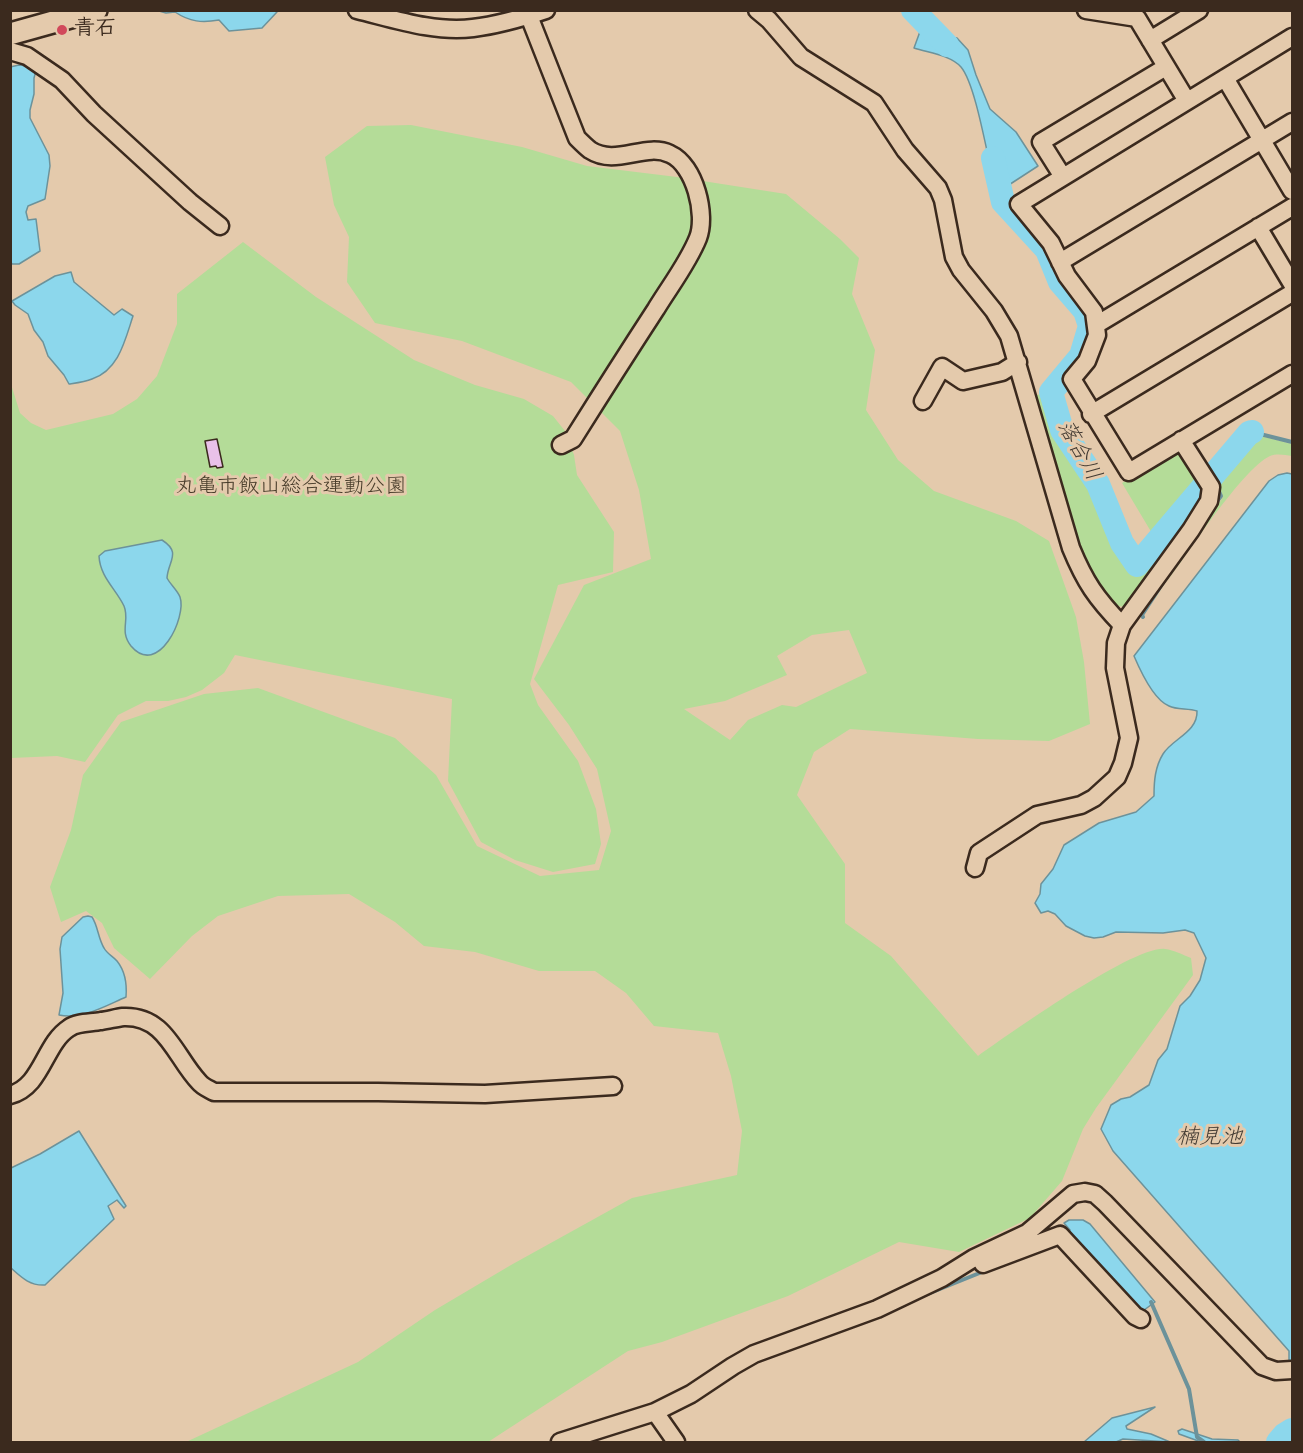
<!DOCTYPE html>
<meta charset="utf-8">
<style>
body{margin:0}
#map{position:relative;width:1303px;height:1453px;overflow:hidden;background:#e4caac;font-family:Mynerve,sans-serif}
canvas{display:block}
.frame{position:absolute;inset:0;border:12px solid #3b2a1e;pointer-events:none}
</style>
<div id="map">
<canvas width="1303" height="1453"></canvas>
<div class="frame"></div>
</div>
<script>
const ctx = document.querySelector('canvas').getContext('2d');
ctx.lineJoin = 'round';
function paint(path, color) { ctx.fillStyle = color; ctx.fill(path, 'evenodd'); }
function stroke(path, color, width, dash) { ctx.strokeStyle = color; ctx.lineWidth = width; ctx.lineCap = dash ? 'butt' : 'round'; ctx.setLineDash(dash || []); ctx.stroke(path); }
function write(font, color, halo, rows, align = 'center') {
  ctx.font = font + ' Mynerve,"Klee One",sans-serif'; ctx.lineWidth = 6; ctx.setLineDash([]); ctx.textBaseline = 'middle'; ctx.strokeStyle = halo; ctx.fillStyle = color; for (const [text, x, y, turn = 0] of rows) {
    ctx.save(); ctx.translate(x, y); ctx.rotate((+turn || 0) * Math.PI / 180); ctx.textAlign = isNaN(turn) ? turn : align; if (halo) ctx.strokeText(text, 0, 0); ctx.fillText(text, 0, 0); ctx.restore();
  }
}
paint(new Path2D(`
 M411,125L522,147L587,166L677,177L786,194L840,239L859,258L852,294L875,350L866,410L898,460L934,491L1016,521L1049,541L1076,617L1084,662L1090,724L1049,741L978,739L850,729L814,752L797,795L845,864V923L891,956L978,1056C1008,1035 1134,945 1165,949C1174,950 1183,955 1191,958L1193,975L1096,1108L1083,1129L1062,1181L1030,1218L959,1252L899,1242L788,1296L662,1342L628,1351L488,1442H186L358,1362L435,1310L511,1265L632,1198L737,1175L742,1131L731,1076L718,1033L654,1026L626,993L595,971H539L475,952L424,946L395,922L349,894L278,896L218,916L192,936L150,979L114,948L102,923L86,911L61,922L50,887L71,830L83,775L121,722L204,694L258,688L395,738L436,775L477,846L540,876L599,870L611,831L597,769L569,725L534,679L584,585L651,559L639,490L620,431L571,382L462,341L375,323L347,282L349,237L334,205L325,157L367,126ZM849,630L867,673L796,707L782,705L748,720L730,740L684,709L725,701L787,675L777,656L812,635Z
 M243,242L316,297L414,360L475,385L524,399L553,416L565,431L574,455L577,475L614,532L613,572L558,585L530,684L538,705L578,761L596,809L601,844L595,864L553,872L515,860L481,842L448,781L452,699L235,655L224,673L202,690L186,697L168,701H146L118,715L85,762L57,756L11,758L10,381L20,413L31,423L46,430L113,414L137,399L157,376L177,324V294Z
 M1049,393L1059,430L1097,489L1121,546L1136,570L1202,496L1196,512L1125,607L1118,606L1104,600L1074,547L1036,395Z
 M1253,434L1292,444V456C1285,455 1277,453 1270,456C1242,468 1175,571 1155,600L1223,497L1216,479Z
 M1176,450L1183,453L1203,484L1156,540L1122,483Z`), '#b4dc98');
const water = new Path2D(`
 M275,11L277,12L262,28L229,31L219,20C202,23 190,22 175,12L166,13L159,11Z
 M926,15L944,36L957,38L968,50L976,75L990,109L1016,132L1038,166L998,192L994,182C987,156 976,85 961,67C950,55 929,53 914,48Z
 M19,65L37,67L34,78V94L30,110V118L49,155L50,166L45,199L28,206L26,212L28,220L36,219L40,251L19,264H12L10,261V67Z
 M71,272L74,282L114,315L122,309L133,316C125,340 119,370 92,379C85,382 76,383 69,384L64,375L48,356L43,342L34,330L28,314L15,305L12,301L55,276Z
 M1287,473L1292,474V1372L1289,1365V1351L1113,1151L1101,1129L1111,1105L1121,1099L1130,1097L1149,1085L1158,1060L1167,1049L1180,1006L1190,996L1200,980L1206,958L1194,933L1185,930L1163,933L1116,932L1103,937L1094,938L1085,936L1066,926L1055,914L1048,911L1041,913L1035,903L1040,894L1041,884L1053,869L1064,845L1099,823L1136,812L1154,796C1154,781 1155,767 1163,754C1172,739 1198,732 1197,711C1188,708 1177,710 1169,706C1154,700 1140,670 1134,656L1269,481L1278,475Z
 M162,540C182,553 168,561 167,578C170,584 178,591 180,597C187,617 158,678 131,646C119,631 130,620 124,606C116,589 100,577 99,556L105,551Z
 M88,916L92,917C98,926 98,938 104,948C107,954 113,956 117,961C125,971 127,985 126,997C105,1006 82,1020 59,1015L63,993L60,949L62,937L83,917Z
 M79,1131L126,1206L124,1208L117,1200L108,1206L114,1219L45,1285C30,1286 21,1277 11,1268V1168L40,1154Z
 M1069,1220H1083L1090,1224L1155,1302L1140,1313L1068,1235L1070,1230L1064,1223Z
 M1155,1407L1126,1426L1127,1429L1151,1434L1170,1442L1123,1439L1116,1442H1084L1112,1418Z
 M1182,1429L1212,1439L1238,1440L1240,1442H1201L1179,1434L1178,1431Z`);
paint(water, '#8cd7ec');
stroke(water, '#6c929a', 1.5);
stroke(new Path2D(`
 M1252,432L1292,442
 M1215,504L1221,496L1218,489
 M1143,617L1142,615L1168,575
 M925,1295L987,1270
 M1151,1302L1189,1389L1197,1437L1204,1442
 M856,1325L902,1306`), '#6c929a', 4);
stroke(new Path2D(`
 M913,10L947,45
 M993,158L1003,202L1047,250L1060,282L1085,311L1090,326L1081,356L1051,392L1062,430L1098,484L1122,543L1137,565L1249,433L1252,432
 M1278,1442L1284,1435L1292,1430`), '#8cd7ec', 24);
const building = new Path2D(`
 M217,439L223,467L217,468L216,466L210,467L205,441Z`);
paint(building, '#e9c1e9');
stroke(building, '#3b2a1e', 1.5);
const minor = new Path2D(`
 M357,10C394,19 435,33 473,28C498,25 522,18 546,10
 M757,10L769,20L801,57L874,103L905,150L938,188L943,200L954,257L961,270L994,311L1009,336L1071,548C1085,582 1096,598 1122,625L1191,530L1209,501L1211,487L1181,440
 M1086,10L1137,18L1187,101
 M529,16L577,138C581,142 586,147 590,150C616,167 645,142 670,154C695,165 707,215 698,238C688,263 670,286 656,309C628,352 600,396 573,439L561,445
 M1292,37L1019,204L1051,243L1067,276L1094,312L1097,335L1087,361L1072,379L1129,472L1292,374
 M1150,40L1199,10
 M10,51L27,56L62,80L94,114L190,202L220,226
 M1225,78L1292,191
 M1063,177L1041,142L1166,67
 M1258,227L1292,284
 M1060,262L1292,122
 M1096,325L1292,207
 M923,401L942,367L963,381L1002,372L1018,362
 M1091,414L1292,293
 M975,868L979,853L1037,815L1081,805L1094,798L1117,777L1123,763L1129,738L1115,668L1116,643L1122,625
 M10,1095C42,1087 44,1044 69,1028C77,1022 91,1023 101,1021C108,1020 116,1018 123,1017C166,1015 175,1057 199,1082C203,1087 209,1089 214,1092H378L485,1094L613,1086
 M983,1264L1060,1235L1135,1316L1141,1319
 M655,1412L676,1442
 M560,1442L655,1412L691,1394L733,1366L754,1354L877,1309L942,1278L974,1258L1027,1233L1073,1194L1085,1192L1095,1194L1105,1203L1262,1366L1276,1371L1292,1370`);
const major = new Path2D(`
 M10,34L96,10`);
stroke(minor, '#3b2a1e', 21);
stroke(major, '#3b2a1e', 26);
stroke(minor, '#e4caac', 16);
stroke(major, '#e4caac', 21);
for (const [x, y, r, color] of [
 [62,30,6,"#d1495b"]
]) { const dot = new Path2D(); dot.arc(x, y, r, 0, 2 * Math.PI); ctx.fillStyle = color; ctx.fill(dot); stroke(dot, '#e4caac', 2); }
write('bold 21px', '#3b2a1e', '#e4caac', [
 ["青石",74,30]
], 'left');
write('21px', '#473c2a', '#e4caac', [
 ["丸亀市飯山総合運動公園",291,488]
]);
write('italic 22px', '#433b33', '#e4caac', [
 ["落合川",1078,451,61],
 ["楠見池",1210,1138]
]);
</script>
